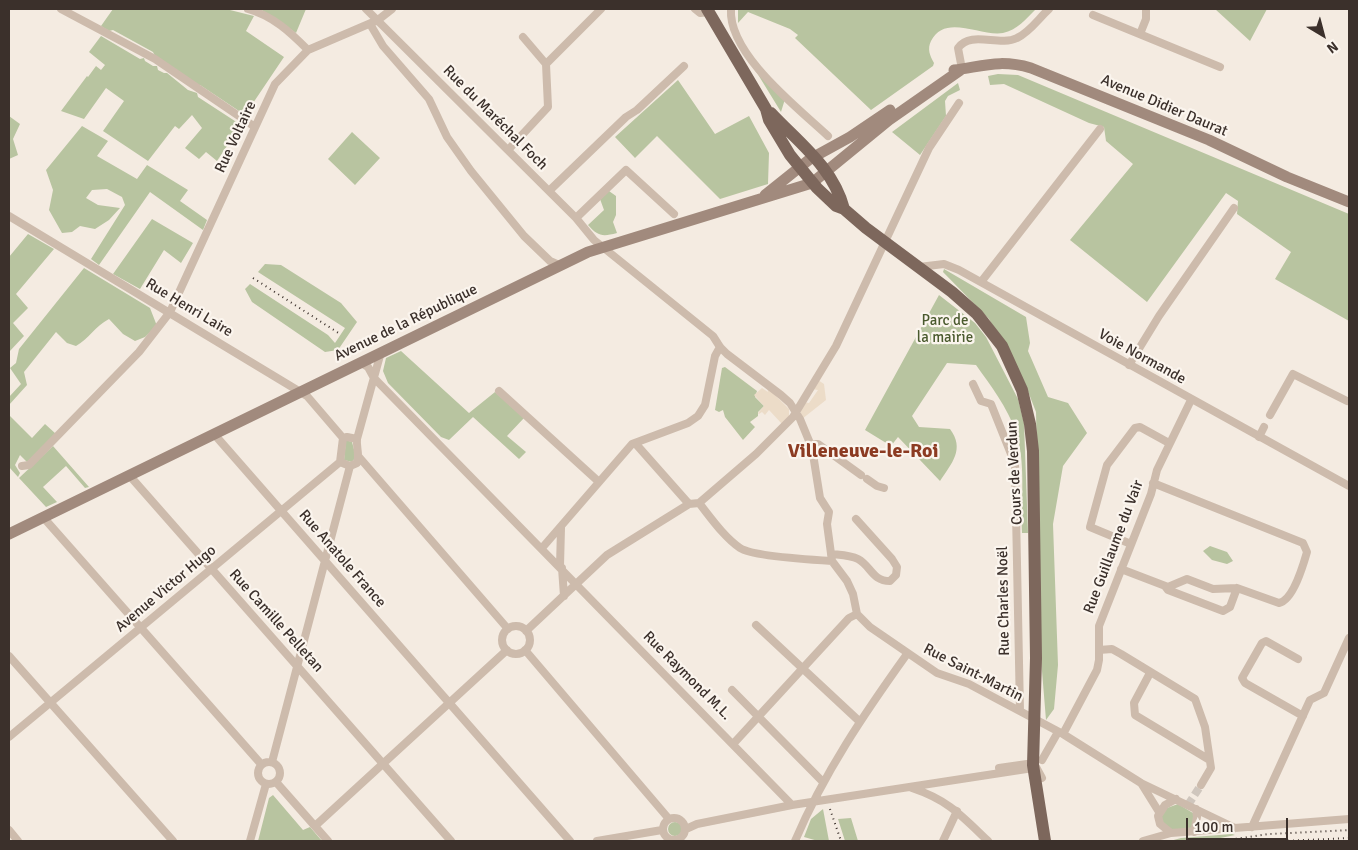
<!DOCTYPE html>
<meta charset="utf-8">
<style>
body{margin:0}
#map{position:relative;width:1358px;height:850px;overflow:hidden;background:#f4ebe1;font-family:Signika,sans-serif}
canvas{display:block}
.frame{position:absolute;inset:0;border:10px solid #3b302b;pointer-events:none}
.north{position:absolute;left:1298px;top:10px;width:50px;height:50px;-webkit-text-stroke:4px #fbf5ee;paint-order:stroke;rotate:143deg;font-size:14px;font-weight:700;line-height:20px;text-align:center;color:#3b302b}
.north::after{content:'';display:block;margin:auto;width:18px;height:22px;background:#3b302b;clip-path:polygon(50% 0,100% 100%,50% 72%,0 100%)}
.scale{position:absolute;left:1186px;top:818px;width:102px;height:22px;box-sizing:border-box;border:2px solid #3b302b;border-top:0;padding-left:6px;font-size:15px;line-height:18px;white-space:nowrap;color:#3b302b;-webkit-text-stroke:4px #fbf5ee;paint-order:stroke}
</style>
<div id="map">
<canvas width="1358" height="850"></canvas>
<div class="frame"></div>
<div class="north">N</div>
<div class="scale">100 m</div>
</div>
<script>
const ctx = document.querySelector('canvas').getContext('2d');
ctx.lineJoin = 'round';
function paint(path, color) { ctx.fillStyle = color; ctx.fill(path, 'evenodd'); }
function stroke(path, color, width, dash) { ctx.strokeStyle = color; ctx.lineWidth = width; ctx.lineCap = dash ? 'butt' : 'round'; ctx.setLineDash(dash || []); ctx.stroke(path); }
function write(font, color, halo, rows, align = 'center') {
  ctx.font = font + ' Signika,sans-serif'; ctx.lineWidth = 4.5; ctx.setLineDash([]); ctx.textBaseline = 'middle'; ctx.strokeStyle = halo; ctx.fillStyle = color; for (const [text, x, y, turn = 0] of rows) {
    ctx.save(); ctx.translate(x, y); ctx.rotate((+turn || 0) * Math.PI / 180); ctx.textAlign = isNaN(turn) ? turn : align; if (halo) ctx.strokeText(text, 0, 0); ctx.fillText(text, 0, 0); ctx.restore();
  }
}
paint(new Path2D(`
 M113,9H226L254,16L246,31L284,57L245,115L200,85H195L155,56L153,52L113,30L109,31L101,26Z
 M260,9H306L296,33Z
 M738,9H1036C1026,19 1017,30 1003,33C981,37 945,13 931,41C927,49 930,56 934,63L933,66L871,110L795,38L798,35L790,29L748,12L738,23Z
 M1215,9H1267L1250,41Z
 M101,36L140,59L144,58L145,61L153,66H157L158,70L164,73H167L188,90L197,93L198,97L241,125L217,161L206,152L199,159L185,148L202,128L192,115L179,129L175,126L148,161L103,131L124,101L106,88L84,119L61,111L87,76L88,77L96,66L101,70L105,65L89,52Z
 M754,68L785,99L781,112Z
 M998,74L1018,75L1349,214V321L1275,279L1291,252L1237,214L1238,201L1226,193L1147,302L1070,240L1133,164L1106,141L1104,127L1089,123L1004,84L990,85L988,76Z
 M678,80L715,134L749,116L769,153L768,184L720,199L657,136L635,158L615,137Z
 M958,83L960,90L948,96L945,101L946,116L920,155L892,132Z
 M9,116L20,124L13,139L18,155L9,159Z
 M82,126L108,141L97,156L137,179L147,165L188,190L180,201L207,220L203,230L150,192L99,265L91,259L125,205L122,197L107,189L92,190L86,198L98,205L120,208L109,220L95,229L80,226L72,232L62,233L49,210L53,190L46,170Z
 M352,132L380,158L355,185L328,159Z
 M609,191L616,196V215L613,222L617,233C602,237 598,236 588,225L604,210L600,199Z
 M152,219L193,243L181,263L164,250L140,289L113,274Z
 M28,234L54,249L16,294L28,308L13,323L24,336L9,352V257Z
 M265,264L281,265L341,303L357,322L338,350L325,352L252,302L245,289L250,284L328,335L335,343L345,328L258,272Z
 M84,268L150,308L157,326L145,337L135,341L123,334L109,319C95,326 89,339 76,346L67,343L56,332L24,372L27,385L9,405V397L21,384L10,368L16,363L19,349Z
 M944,269L1026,317L1030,343L1028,351L1048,397L1068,403L1087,433L1063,466L1053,524L1058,665L1054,709L1046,720L1041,659L1036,412L1024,381L989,319L943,272Z
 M939,295L975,323L986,337L1018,399L1024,423L1028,533H1022C1021,501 1026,462 1016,432C1007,407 991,386 976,365L947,363L912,416L919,427L950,429C965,449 952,463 940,481L898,437L891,446L865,430Z
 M401,351L469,413L495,392L524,418L507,436L526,452L519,459L473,417L449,440L441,437L388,383L383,371L386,358Z
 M725,367L757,391L755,397L764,406L758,412V416L750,422L755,427L743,440L725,417L723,410L719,412L715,410L722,368Z
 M9,415L32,438L45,424L56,434L27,462L20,455L15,465L20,473L18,477L9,467Z
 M346,440L352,442L356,457L352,462L344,460Z
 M53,446L89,487L85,488L66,466L43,487L57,502L46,507L19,478Z
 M1210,546L1227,552L1233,561L1227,564L1212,560L1203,551Z
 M273,795L303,830L310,827L322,841H258L269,798Z
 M1178,804L1193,813V826L1189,830L1174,831L1163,824L1161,816L1167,808Z
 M823,809L829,841H818L804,837L811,819Z
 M851,818L858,841H845L838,819Z
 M668 829a7 7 0 1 1 14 0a7 7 0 1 1-14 0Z
 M1232,834L1235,835L1206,841H1170L1181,838Z`), '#b8c4a0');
paint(new Path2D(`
 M818,380L824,384L826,400L802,419L800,408L803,402L809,403L818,390L812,389Z
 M767,387L789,409V417L782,424L769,410L765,415L762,412L759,414L758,413L764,406L754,395L762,388L768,392Z`), '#ecdcc8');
stroke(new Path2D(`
 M1188,805L1201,785`), '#cfc6bd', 8, [8, 4]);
stroke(new Path2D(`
 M61,9L155,59L255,127
 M248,9C273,16 290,32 308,50
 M366,9L576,218L594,240L713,336L720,347L727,354L781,395L790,403L800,419L812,448L820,498L829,512L827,524L832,561L847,581L853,594L857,614L870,627L937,673L969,684L997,699L1063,734L1141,783L1235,828
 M695,9L700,13L709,12V9
 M731,9C728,54 798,108 828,136
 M1093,15L1220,67
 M370,24L383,46L429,99L447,137L471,171L524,236L550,261L559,265
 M1140,34L1146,19V9
 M523,37L546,64
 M962,69L958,48C971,30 999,47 1017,38C1030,32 1039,18 1049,9
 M508,150L548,107L546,64L601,9
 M549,191L626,117L637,110L684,66
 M9,216L307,396L343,438
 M576,218L626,170L674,214
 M919,267L944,264L959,270L1349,486
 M981,282L1100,129
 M360,362L368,367L374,378L792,805
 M1129,365L1159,316L1234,208
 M973,384L981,401L991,404L1015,464L1020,711
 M499,391L599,482
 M1270,415L1293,374L1347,401
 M214,434L570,841
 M347,437L357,439C356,448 360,454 357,463L350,466L340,462L343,438Z
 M1259,437L1264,427
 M357,439L381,352
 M635,443L689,504
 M811,444H818L861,475
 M359,457L508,629
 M22,466L29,465L139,352L170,312L275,84L308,50L378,20L392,9
 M129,475L451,841
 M867,479L877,486L884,488
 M699,503L756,454L793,417L836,346L929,148L959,103
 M699,503C711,518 724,537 740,548C752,556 815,560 832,561
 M43,517L261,764
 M1131,544L1090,527L1107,465L1135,428L1140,427L1169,443
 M542,548L632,444L688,423L698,416L705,405L715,356L720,347
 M831,554C839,555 850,555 858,559C871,566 872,581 890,581L896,575L897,567L892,559L856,519
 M560,566L561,528
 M562,568L564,596
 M1121,569L1168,587L1187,579L1213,589L1237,588L1279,603C1293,600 1303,566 1307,552L1303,543L1153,483
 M1165,586L1168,590L1223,611L1230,607L1237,588
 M756,625L859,721
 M502 640a14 14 0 1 1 28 0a14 14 0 1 1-28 0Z
 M526,631L607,555L689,504L699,503
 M525,650L669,819
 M1099,650L1112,649L1121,654L1195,699L1205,727L1211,768L1201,785
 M9,656L173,841
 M1298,659L1266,641L1262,643L1242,678L1245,683L1303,716
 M1150,673L1134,703L1135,715L1208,759
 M732,690L823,782
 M1063,734L1097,670L1099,660V626L1151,494L1157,470L1191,400
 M9,737L340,462
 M734,743L849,618L857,614
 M1042,760L1058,732
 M258 773a11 11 0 1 1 22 0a11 11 0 1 1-22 0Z
 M272,762L350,466
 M999,768L1027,764L1036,767L1042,778
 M276,782L328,841
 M1141,783L1159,812
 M912,788C948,800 961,815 988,841
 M1176,799L1165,805L1158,816L1160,824L1171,833L1349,819
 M663 829a11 11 0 1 1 22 0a11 11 0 1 1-22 0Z
 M315,826L507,650
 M1252,827L1310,700L1324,693L1349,638
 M686,829L697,824L792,805L1033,768
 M9,830L18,841
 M1194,832L1197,817L1196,809
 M250,841L266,784
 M597,841L662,830
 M795,841C824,773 864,714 907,654
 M943,841L957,811
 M1143,841L1171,833`), '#cdbbac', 8);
stroke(new Path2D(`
 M954,70C984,66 1000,59 1031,68L1209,140L1287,177L1349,202
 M765,195L810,159L850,137L890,110
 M9,534L588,252L812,183L889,120L962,69`), '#a18a7d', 11);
stroke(new Path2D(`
 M707,9L766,109L769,120L790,155L817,188L836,206L844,209L866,228L952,292L977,314L1002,346L1022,390L1030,424L1033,451L1036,658L1033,765L1045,841
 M771,113C799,143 833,167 844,209`), '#7d675c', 12);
stroke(new Path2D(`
 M253,278L340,334
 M830,809L841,841
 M1221,841L1269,834L1349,830
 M1283,841L1349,838`), '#3b302b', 2, [1, 4]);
write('15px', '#3b302b', '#fbf5ee', [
 ["Avenue Didier Daurat",1164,106,23],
 ["Rue du Maréchal Foch",495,118,45],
 ["Rue Voltaire",236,137,-65],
 ["Rue Henri Laire",189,308,31],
 ["Avenue de la République",406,323,-26],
 ["Voie Normande",1142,357,29],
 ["Cours de Verdun",1015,473,-93],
 ["Rue Guillaume du Vair",1114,547,-69],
 ["Rue Anatole France",342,559,49],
 ["Avenue Victor Hugo",166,589,-40],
 ["Rue Charles Noël",1004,601,-91],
 ["Rue Camille Pelletan",276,621,48],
 ["Rue Saint-Martin",973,673,27],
 ["Rue Raymond M.L.",687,676,45]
]);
write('15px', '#4a5a2e', '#fbf5ee', [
 ["Parc de",945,321],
 ["la mairie",945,338]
]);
write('bold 20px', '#8c3b22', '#fbf5ee', [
 ["Villeneuve-le-Roi",863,452]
]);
</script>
